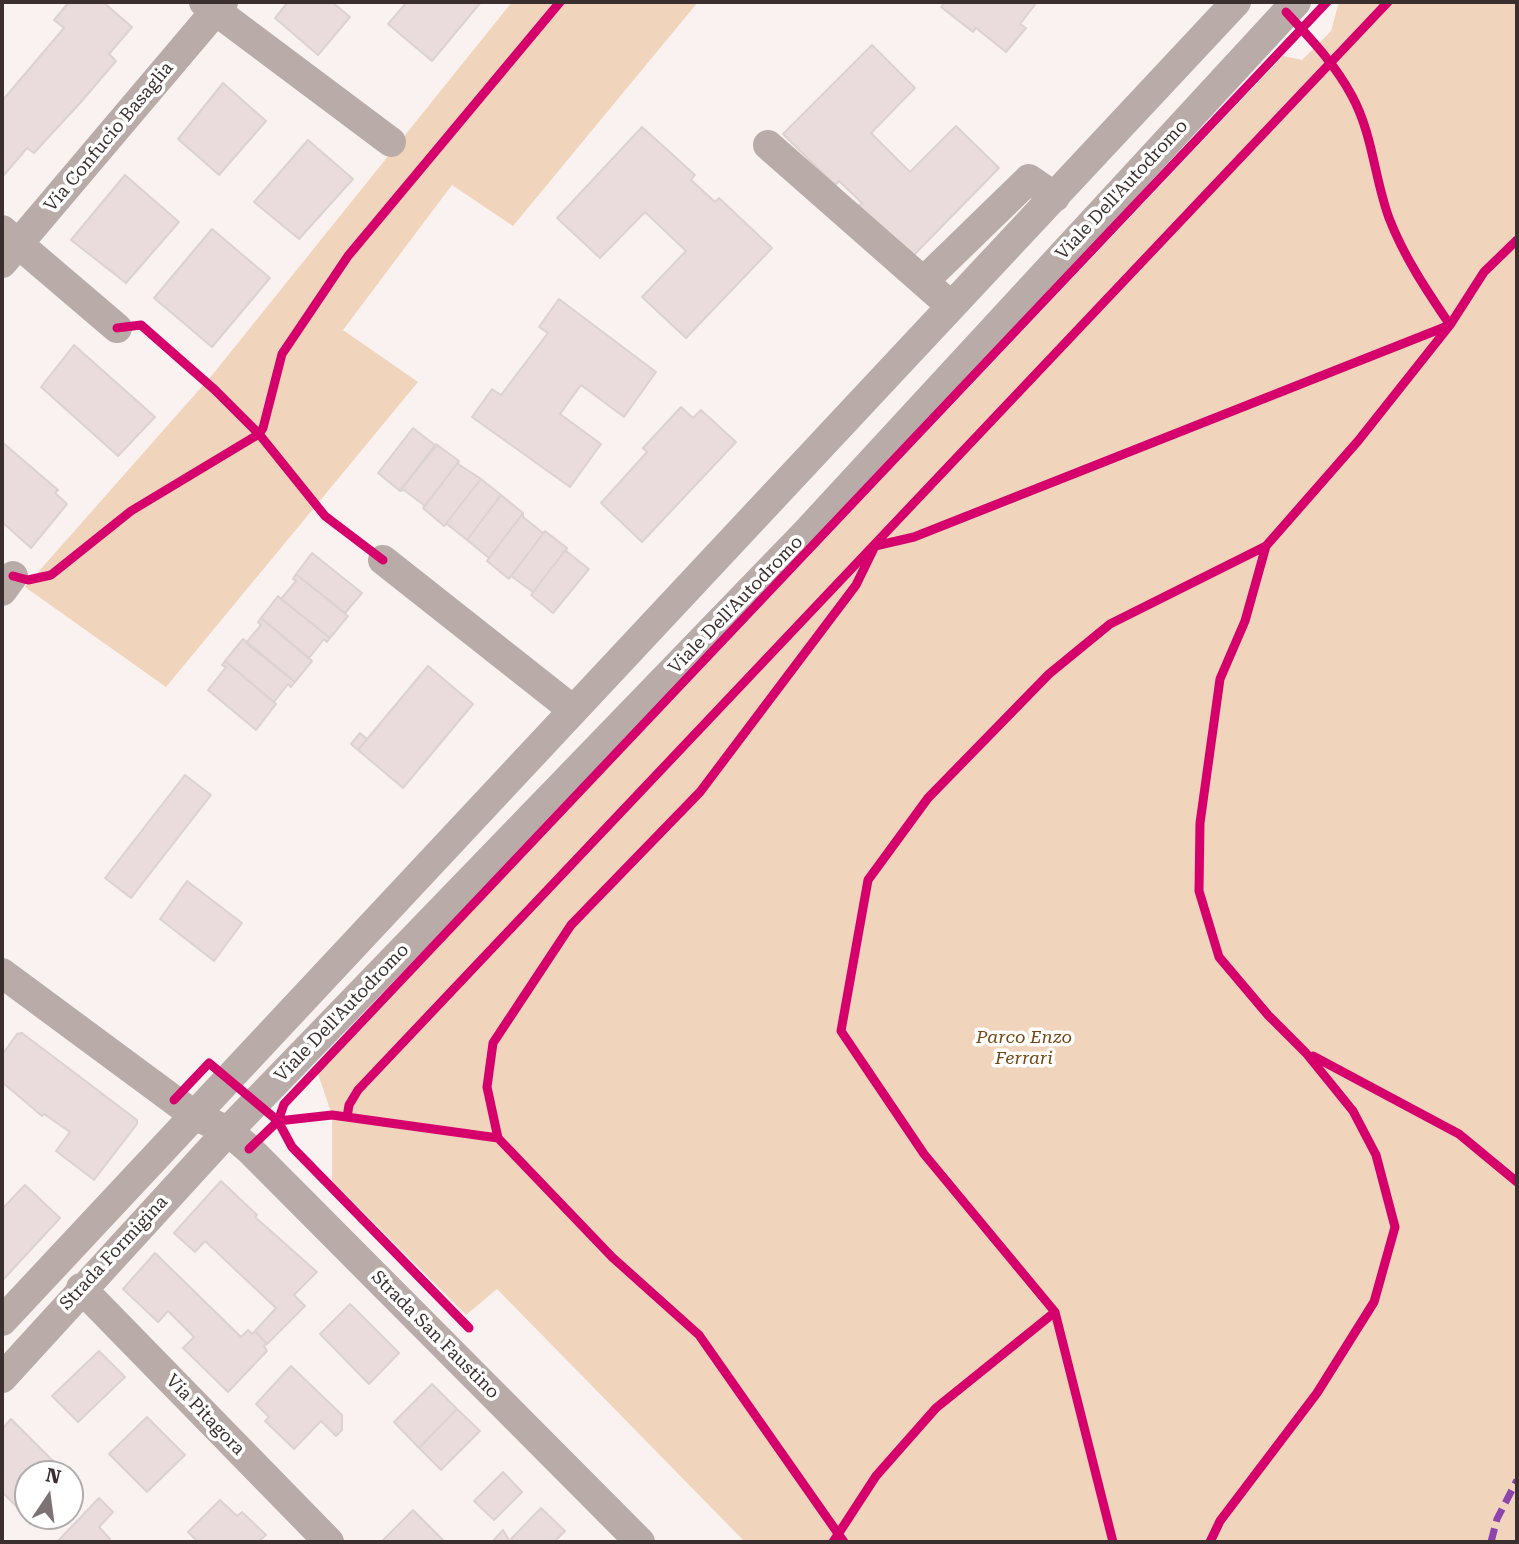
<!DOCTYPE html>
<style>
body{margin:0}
#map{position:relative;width:1519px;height:1544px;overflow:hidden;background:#faf2f0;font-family:"Roboto Serif",serif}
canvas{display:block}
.frame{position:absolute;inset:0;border:4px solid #3a2f2e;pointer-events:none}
.north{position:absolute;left:14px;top:1460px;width:70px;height:70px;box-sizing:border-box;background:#fff;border:2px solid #b0acab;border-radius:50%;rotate:13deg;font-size:19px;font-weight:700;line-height:28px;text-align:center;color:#3a2f2e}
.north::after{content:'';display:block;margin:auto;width:24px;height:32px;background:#7d7372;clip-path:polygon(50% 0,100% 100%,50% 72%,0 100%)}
</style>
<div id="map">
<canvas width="1519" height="1544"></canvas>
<div class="frame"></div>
<div class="north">N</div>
</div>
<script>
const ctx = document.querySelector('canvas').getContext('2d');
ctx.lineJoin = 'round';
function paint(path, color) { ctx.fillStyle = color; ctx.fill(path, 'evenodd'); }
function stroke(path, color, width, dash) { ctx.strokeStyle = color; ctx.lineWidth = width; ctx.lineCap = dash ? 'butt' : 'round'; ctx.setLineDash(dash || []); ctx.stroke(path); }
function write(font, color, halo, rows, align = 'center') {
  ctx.font = font + ' "Roboto Serif",serif'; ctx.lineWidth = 7; ctx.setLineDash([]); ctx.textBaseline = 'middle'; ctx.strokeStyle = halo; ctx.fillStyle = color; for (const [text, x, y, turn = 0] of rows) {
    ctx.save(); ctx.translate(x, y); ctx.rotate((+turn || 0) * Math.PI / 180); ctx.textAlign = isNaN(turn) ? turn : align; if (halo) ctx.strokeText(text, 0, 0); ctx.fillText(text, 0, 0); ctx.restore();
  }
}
paint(new Path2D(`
 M512,2H698L513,226L452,185L343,330L418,382L166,687L25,587L213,374Z
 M1339,2H1517V1542H745L497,1289L466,1315L332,1181V1115L318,1074L1283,56L1302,60L1331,31Z`), '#f0d4bb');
const building = new Path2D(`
 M69,2H103L132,27L109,54L116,61L80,103L34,153L27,148L4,175L2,173V101L64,28L54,20Z
 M288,2H332L350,17L318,55L275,18Z
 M407,2H481L432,61L388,24Z
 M945,2H1037L1020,24L1026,28L1006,52L976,28L973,32L941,7Z
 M872,45L915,88L871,133L910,172L956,126L999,168L910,259L858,207L862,203L839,181L835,185L783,134Z
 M223,83L266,121L219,175L178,139Z
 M642,127L695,175L691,180L715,202L719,198L772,248L686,338L642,297L686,251L645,212L600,258L557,218Z
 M308,140L353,179L299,239L254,202Z
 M125,175L179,222L126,283L71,240Z
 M212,229L270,278L212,347L154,298Z
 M559,299L656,372L624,417L581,385L560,414L601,444L570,487L472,417L492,389L501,395L548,333L539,327Z
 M74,345L155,417L118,456L41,387Z
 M681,407L693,418L701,410L736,442L642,542L601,503L647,452L643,448Z
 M413,428L436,446L400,491L378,473Z
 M2,442L58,490L55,493L67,504L31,548L2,522Z
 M436,444L459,461L425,506L404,490L400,491Z
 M459,461L458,464L481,479L444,526L423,508Z
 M481,479L501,495L467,540L447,524L444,526Z
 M501,495L523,513L489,558L467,540Z
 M523,513V517L543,533L545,531L509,579L487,561Z
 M545,531L567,548L533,592L511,576Z
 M567,548L566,551L589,569L553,613L531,595Z
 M312,553L362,593L345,613L296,574Z
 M296,574L348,616L330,638L281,599L296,581L293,579Z
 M278,596L330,638L327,642L324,639L309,658L261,618Z
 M261,618L312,661L295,682L246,643L261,625L258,622Z
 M243,639L295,682L291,687L288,684L274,702L225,661Z
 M225,661L276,704L256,730L208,690L226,667L222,665Z
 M428,666L473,704L403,788L358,750Z
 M360,733L367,739L358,750L351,744Z
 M185,775L211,795L131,898L105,878Z
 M187,881L242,923L214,961L160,919Z
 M22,1033L137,1120V1124L94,1180L56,1151L70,1132L44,1114L42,1116L2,1082V1055L17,1034Z
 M221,1181L257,1215L255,1217L317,1272L294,1295L305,1306L267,1344L255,1331L276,1308L205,1241L195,1252L174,1233Z
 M25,1185L60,1218L2,1281V1209Z
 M155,1253L241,1337L248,1330L252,1334L255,1331L267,1344L264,1346L267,1351L228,1392L183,1348L194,1337L168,1311L158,1322L123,1289Z
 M350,1304L399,1353L369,1384L320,1334Z
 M99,1351L125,1377L78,1422L52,1396Z
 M291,1366L342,1415V1430L336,1436L321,1421L294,1449L265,1421L269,1417L256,1404Z
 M432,1384L457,1409L419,1448L394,1422Z
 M457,1409L480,1431L441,1470L419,1448Z
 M147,1417L185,1455L147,1492L109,1454Z
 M11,1419L63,1471L60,1474H28V1506L22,1512L2,1492V1429Z
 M503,1472L522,1492L494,1520L474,1501Z
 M99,1498L113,1512L99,1527L110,1539L108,1542H57Z
 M220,1500L237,1516L242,1512L266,1535L258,1542H198L188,1532Z
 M541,1508L565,1531L554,1542H514L511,1539Z
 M413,1510L445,1542H381Z
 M503,1530L510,1542H492Z`);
paint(building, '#eadbdc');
stroke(building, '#dbd2d1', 2);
stroke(new Path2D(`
 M204,2L391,142
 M768,145L950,305
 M2,230L117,328
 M2,263L223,2
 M924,281L1029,179L1055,197
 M383,560L573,710
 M2,591L13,576
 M2,973L194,1115L228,1131L249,1149L640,1542
 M81,1288L329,1542
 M2,1321L1236,2
 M2,1378L228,1131L807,532L1296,2`), '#b9aca8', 30);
stroke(new Path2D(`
 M1491,1542L1497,1519L1517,1480`), '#8e44ad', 7, [14, 7]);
stroke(new Path2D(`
 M117,328L141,325L215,390L259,434L325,516L383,560
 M13,576L28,580L51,575L131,511L259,434L263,428L282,354L348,256L560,2
 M1313,1056L1459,1134L1517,1182
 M174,1100L209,1063L278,1121
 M347,1117L349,1105L358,1090L1388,2
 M498,1138L487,1087L493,1043L571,925L700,792L856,585L875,546L914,537L1450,325C1427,291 1404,257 1389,218C1374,177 1373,135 1352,96C1335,64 1310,38 1286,12
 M498,1138L612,1257L699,1335L844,1542
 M249,1149L278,1121L332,1115L498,1138
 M469,1328L292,1147L278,1121L284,1104L1327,2
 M833,1542L876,1476L936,1408L1055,1312
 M1113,1542L1055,1312L924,1154L841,1031L868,880L928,798L1049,674L1110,624L1266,546L1358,441L1450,325L1484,272L1517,240
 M1210,1542L1220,1521L1317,1393L1374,1302L1395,1227L1376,1155L1353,1111L1306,1053L1268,1015L1219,957L1199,891L1200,823L1220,679L1245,621L1266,546`), '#d6006c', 9);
write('18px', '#3a2f2e', '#fff', [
 ["Via Confucio Basaglia",109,137,-50],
 ["Viale Dell'Autodromo",1122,190,-47],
 ["Viale Dell'Autodromo",736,605,-46],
 ["Viale Dell'Autodromo",342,1013,-46],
 ["Strada Formigina",114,1253,-47],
 ["Strada San Faustino",435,1335,45],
 ["Via Pitagora",205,1415,46]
]);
write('italic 18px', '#734713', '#fff', [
 ["Parco Enzo",1024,1038],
 ["Ferrari",1024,1059]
]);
</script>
